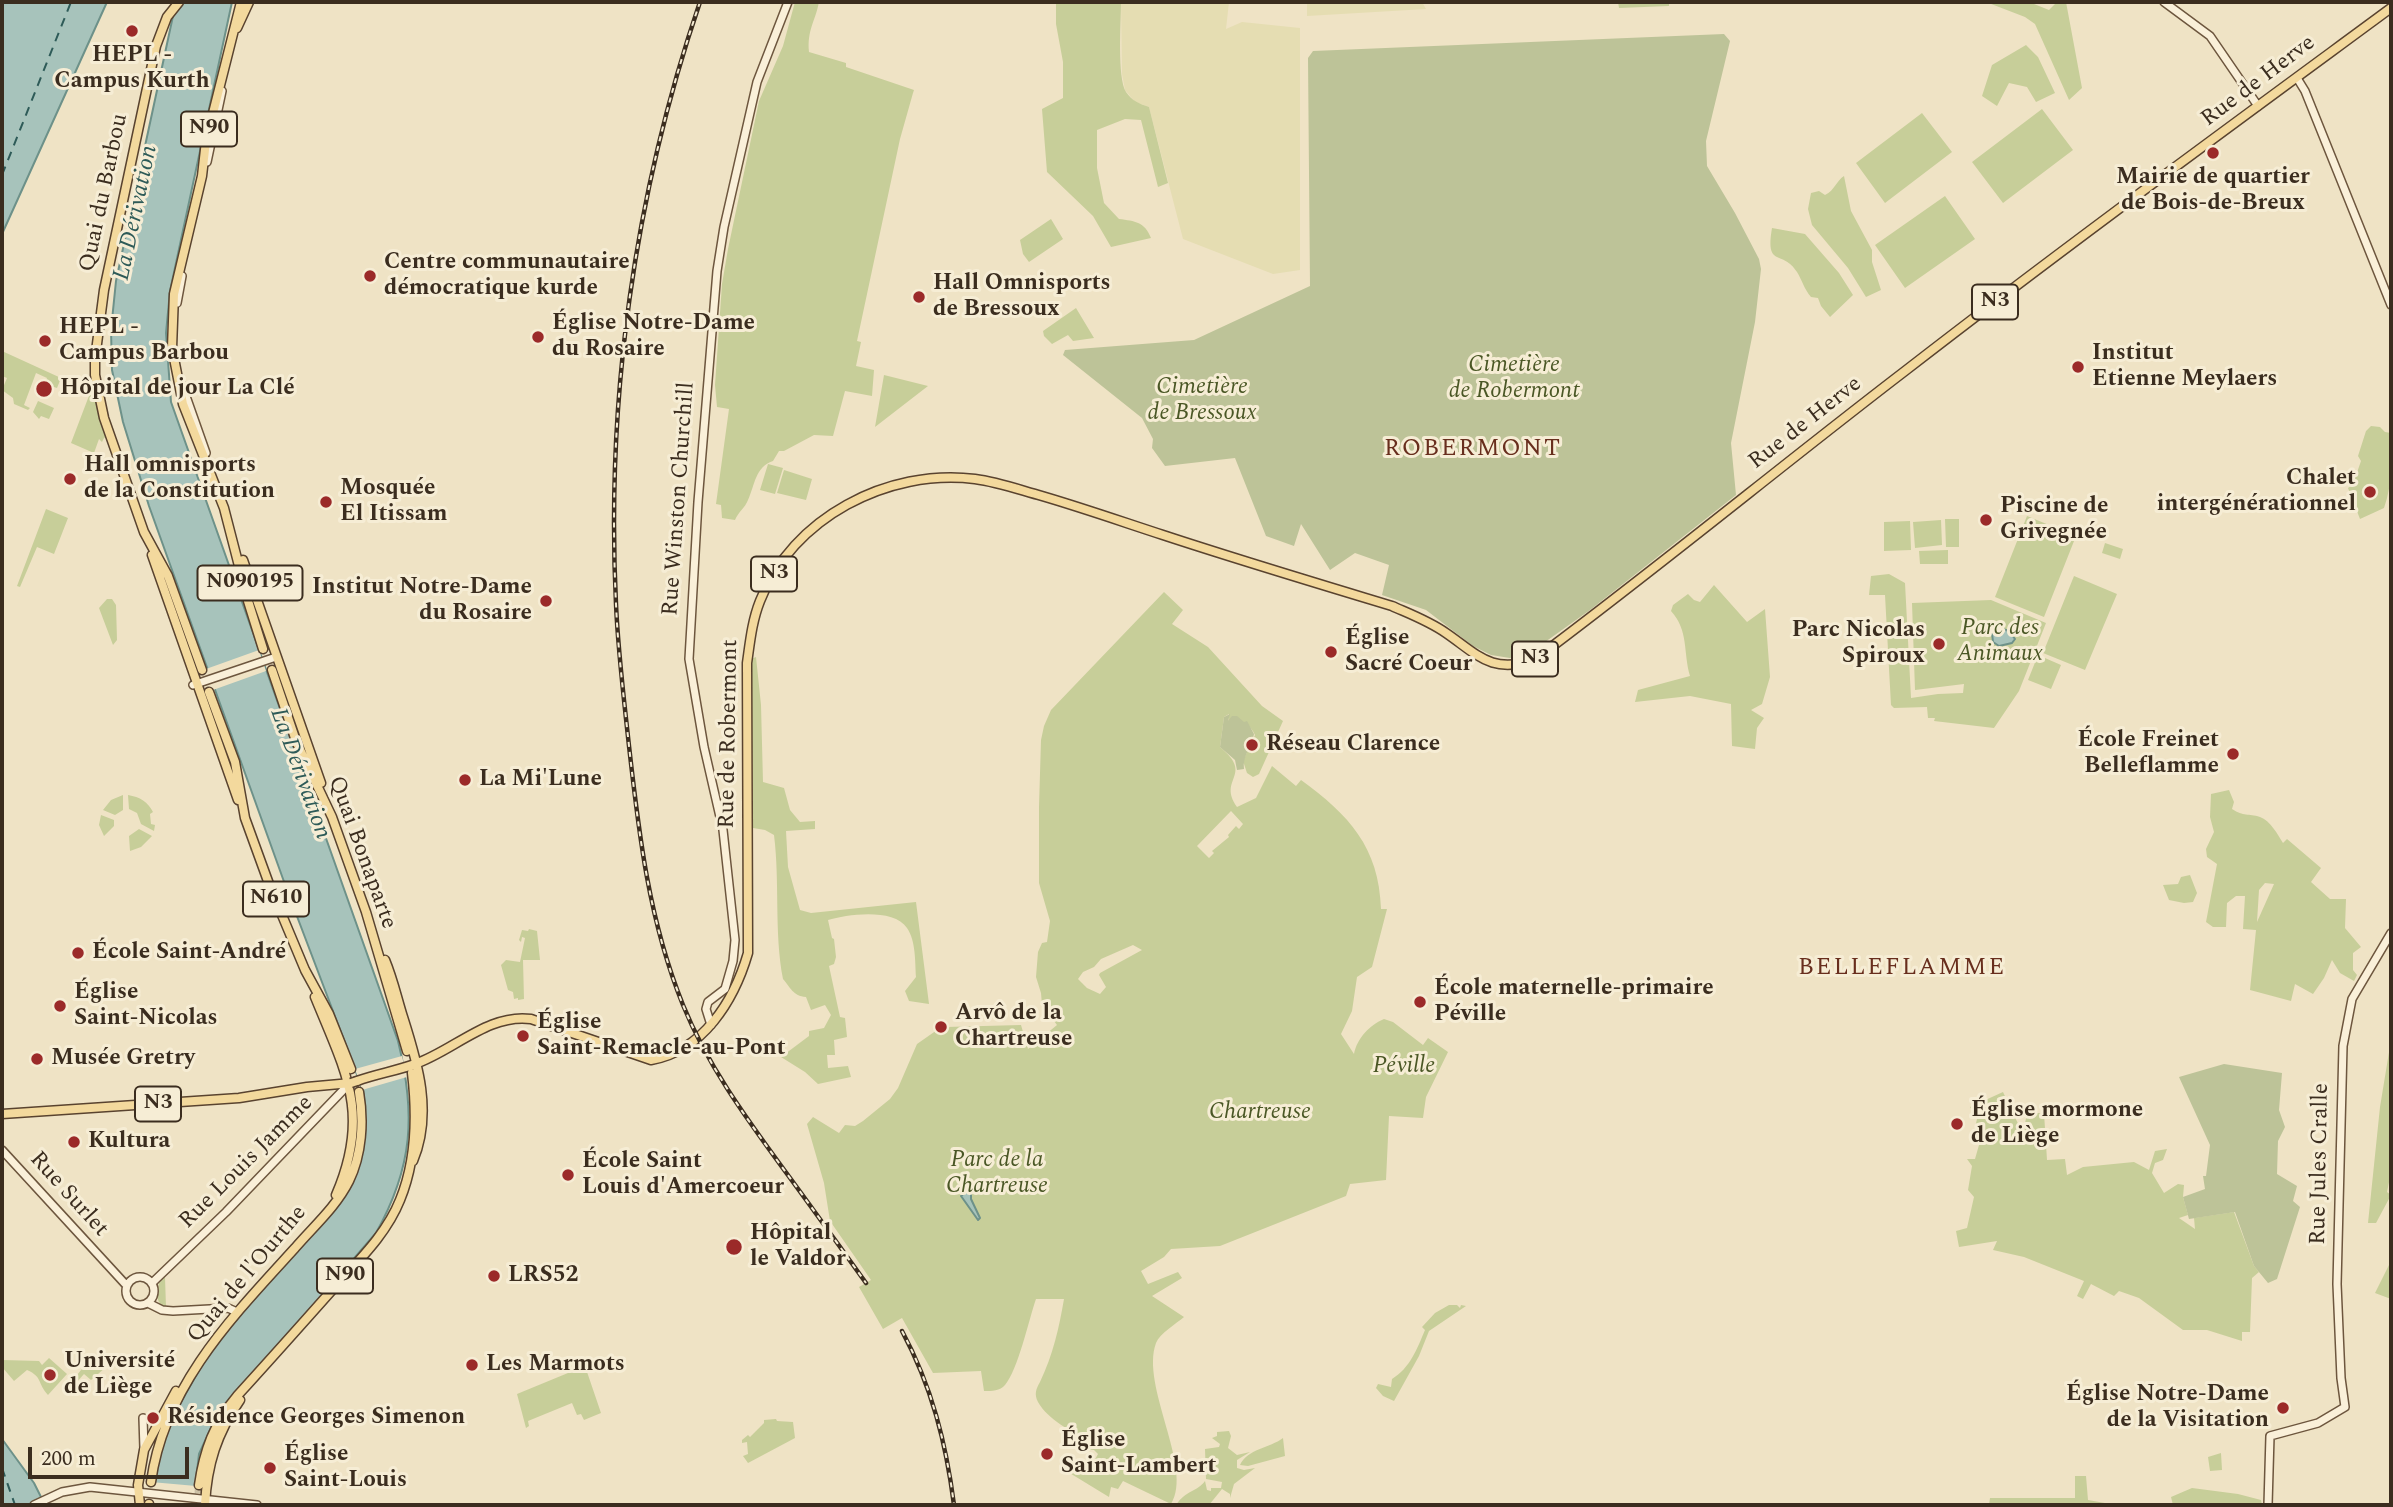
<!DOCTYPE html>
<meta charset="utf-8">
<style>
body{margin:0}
#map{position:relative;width:2393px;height:1507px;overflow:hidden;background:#efe3c5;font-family:Spectral,serif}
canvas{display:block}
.frame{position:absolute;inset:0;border:4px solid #3b2d1f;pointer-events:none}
.scale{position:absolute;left:28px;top:1447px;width:161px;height:32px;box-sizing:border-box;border:4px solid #3b2d1f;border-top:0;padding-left:9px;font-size:21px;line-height:24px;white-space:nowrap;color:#3b2d1f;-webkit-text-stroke:5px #f6edd5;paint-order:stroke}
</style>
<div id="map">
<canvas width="2393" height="1507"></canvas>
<div class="frame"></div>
<div class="scale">200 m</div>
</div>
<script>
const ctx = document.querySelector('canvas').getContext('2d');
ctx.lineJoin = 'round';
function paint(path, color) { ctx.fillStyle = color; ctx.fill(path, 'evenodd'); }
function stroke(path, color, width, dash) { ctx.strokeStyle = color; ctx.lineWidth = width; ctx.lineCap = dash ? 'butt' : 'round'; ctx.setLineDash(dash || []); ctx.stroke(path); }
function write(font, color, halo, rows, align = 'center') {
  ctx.font = font + ' Spectral,serif'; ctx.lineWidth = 6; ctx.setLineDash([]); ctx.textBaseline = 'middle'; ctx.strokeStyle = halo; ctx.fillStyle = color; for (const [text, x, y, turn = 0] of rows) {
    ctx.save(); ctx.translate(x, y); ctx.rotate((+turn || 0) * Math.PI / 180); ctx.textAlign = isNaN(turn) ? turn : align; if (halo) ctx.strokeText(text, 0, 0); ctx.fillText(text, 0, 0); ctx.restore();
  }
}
paint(new Path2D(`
 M1121,2H1229L1226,29L1242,22L1300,28V270L1273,274L1183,239L1149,107L1135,102L1125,90L1122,74Z
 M1307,2H1422L1426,9L1307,16Z`), '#e5ddb2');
paint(new Path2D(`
 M795,2H819C815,22 807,30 809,52L846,63V67L914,90L913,93L900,139L857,341L861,342L856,366L874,370L872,396L845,391L833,436L814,435L784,451H779L773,461C755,467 755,485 748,500C745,508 738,512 735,520L722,518L721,505L716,504L729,409L717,407L715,385L722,284L728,249L759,101L783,46Z
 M1056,2H1121C1121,22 1117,77 1126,92C1132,101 1140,104 1149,107L1168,183L1158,187L1141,120L1125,119L1097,130V168L1104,203L1119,219C1135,221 1145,222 1151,238L1111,247L1093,216L1047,172L1042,109L1063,98V62L1056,24Z
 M1618,2H1669V6L1619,8Z
 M1986,2H2029L2049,10L2057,2H2066L2082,88L2069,100L2035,24L2025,17Z
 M2026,45L2038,57L2055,93L2036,102L2027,87L2009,83L1997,106L1982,96L1992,65Z
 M2042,109L2073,150L2003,203L1972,162Z
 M1922,113L1952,152L1885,203L1856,163Z
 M1844,176L1851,211L1872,250V262L1881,290L1866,297L1848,268L1812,225L1808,209L1811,193L1819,191L1825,195C1835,190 1836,181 1844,176Z
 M1945,196L1975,239L1905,288L1875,245Z
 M1051,219L1063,239L1029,262L1023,254L1020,240Z
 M1772,228L1805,234L1839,273L1853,295L1830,317L1821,306L1818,298L1811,297C1804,289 1802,280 1797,272C1783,249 1765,269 1772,228Z
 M1076,308L1094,338L1073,341L1068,335L1052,344L1044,336L1043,331Z
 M2,351L61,378L57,388L45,384L47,378L36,373L24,405L30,408L28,410L14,404L13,398L2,390L7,378L2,376Z
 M884,375L928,386L875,427Z
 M95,380L110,436L104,438L102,442L99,439L94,453L71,443Z
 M38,401L54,408L49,419L41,416L39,419L33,412Z
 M2371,426L2380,427L2385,432L2391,433C2391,460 2393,483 2384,508L2360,519L2348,488L2353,484L2361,461L2358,456L2366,431Z
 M768,464L783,468L775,494L760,490Z
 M784,470L812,479L806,500L777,493Z
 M46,509L68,518L54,554L37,547L20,587L17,586Z
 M2027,516L2076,536L2044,617L1995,597Z
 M1945,519H1959V547H1946Z
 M1941,520L1942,545L1915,548L1913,522Z
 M1910,521L1911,550L1884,551V522Z
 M2105,543L2123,549L2120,559L2102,553Z
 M1948,550V564H1920L1919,551Z
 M1889,574L1905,583L1911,698L1938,694L1963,693L1964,684L1915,690L1912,603L1991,600L2046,623L2019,691L1994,728L1934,721L1935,718H1928L1927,707L1894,708L1891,705L1885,595H1869L1871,576Z
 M2074,576L2117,594L2085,670L2043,653Z
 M1714,585L1747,622L1765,609L1770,677L1762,704L1751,710L1764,718L1757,728L1755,749L1732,746L1731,704L1690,696L1635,702L1638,690L1690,676C1683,652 1689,631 1671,611L1673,605L1688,594L1694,600L1700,602Z
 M1164,592L1183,610L1172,624L1208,647L1262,706L1283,721L1259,774L1253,777L1247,773L1243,761L1255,735C1249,722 1241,722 1228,723L1229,714L1224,717L1220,747C1255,776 1217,778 1237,807L1256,798L1272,766L1296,786L1301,780C1349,815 1379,847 1381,909H1387L1372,967L1357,977L1352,1011L1341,1034L1354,1054C1357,1038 1370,1025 1384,1019L1393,1022L1423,1045L1428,1038L1448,1052L1426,1097L1423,1118L1389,1116L1386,1180L1350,1184L1346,1196L1220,1246L1171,1249L1164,1257L1141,1271L1148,1284L1178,1272L1182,1278L1152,1296L1184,1317C1176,1324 1160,1333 1156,1343C1140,1386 1194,1468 1171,1504L1123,1481L1118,1489L1111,1487L1109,1497L1068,1472L1079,1459L1093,1463L1098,1454L1094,1450L1086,1449L1089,1442C1072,1431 1048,1420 1038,1402C1034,1394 1036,1389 1040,1382C1053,1355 1059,1328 1064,1299H1036C1029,1319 1018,1370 1005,1385C1000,1391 992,1391 984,1391L981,1371L933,1373L902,1318L883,1329L859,1287L871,1280L830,1221L824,1183L807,1124L813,1117L839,1133L845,1125L855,1126L863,1121L890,1099L898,1088L917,1044L937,1030L946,1031V1027L1021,1025L1028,1049L1057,1025L1042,1005L1041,993L1036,977L1038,952L1042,943L1047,942L1050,921L1039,883V807L1041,740L1044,726L1051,710ZM1231,811L1243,824L1239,829L1236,826L1228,835L1229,837L1212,851L1214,853L1209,858L1197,846ZM1133,945L1142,950L1100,973L1099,975L1106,987L1100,994L1087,988L1078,979L1083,972L1094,967L1101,959Z
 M107,599H112L116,605L117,640L113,645L99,608Z
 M2038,655L2061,665L2051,689L2028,680Z
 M756,657L761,705L763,782L784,788L790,810L800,822L815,821V829L786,831L788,867L800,910L811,913L916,902L929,1004L909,1001L905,991L916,977C915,962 916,941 907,928C894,908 848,914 828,920L832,938L834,939L836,957L834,964L829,966L840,1017L845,1018L847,1037L834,1040L835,1055H827L828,1068L848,1066L851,1077L818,1084L805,1072L781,1057L809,1036V1031L824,1028L831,1015L825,1005L811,1010L806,997C793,996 790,987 783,979C774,932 780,883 774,835L765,830L753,828L751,659Z
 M2229,790L2234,802L2232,809C2244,817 2248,813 2260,817C2270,820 2278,835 2283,843L2287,839L2321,868L2311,882L2330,899H2346L2345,928L2361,947L2353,953V970L2357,975L2354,981L2340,973L2332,960L2324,978L2313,994L2295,984L2291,1001L2250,990L2256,930L2243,929L2245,896H2236L2227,903L2226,927H2213L2206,922L2217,864L2207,857L2206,849L2214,832L2210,817L2211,794ZM2265,883L2274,884L2257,922L2259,890Z
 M123,795V810L115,815L103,810L111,800Z
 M128,795C140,797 148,802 153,812L150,814L151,824L155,825L154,831L141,824L137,813L129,809Z
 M101,815L114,820V826L104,836L99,825Z
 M139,829L152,836L141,847L130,851L129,836Z
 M2190,875L2197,893L2193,902L2184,903L2169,900L2163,885L2178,884L2181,877Z
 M529,929L537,931L540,960H523L524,999L518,1000V998L514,999L513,992L508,990L501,965L506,960L520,962L525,938L522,937L521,942L519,940L522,930L528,931Z
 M2391,1040V1172L2387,1192L2391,1195L2376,1223H2368L2380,1107Z
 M2003,1092L2023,1134L2027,1113H2044L2047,1160L2065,1159L2067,1175L2083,1167L2134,1162L2149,1170L2155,1151L2167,1149L2163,1160L2155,1163L2152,1173L2164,1193L2178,1184L2184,1185L2183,1197L2188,1215L2179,1218L2195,1229L2194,1218L2234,1212L2254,1266L2259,1272L2252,1278L2250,1332H2242V1341L2207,1330H2183L2139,1298L2119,1291L2114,1296L2091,1284L2083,1299L2077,1296L2084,1281L2024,1257L1993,1250L1997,1241L1959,1247L1956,1231L1967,1228L1974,1197L1968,1190L1972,1166L1967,1159H1975L1981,1138L1973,1136L1977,1119L1970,1107Z
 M2391,1261V1299L2375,1293Z
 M165,1277L166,1307C155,1304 157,1293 159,1283Z
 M1449,1305H1457L1460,1308L1461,1305L1466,1306L1429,1331L1419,1356L1394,1401L1383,1396L1376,1388L1378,1384L1391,1387L1392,1379C1410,1368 1417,1349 1425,1330L1422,1327L1435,1313Z
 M49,1358L67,1374L48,1395C37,1383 43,1377 27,1370L14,1381L2,1367V1360L39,1361L42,1365Z
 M89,1360L104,1361L101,1365L105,1368L91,1380L84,1374L76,1383L73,1380Z
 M585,1366L601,1413L584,1420L581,1414L577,1415L572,1403L528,1421L529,1426L526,1428L517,1394Z
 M776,1419L777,1421L793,1422L795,1438L748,1463L743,1456L748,1454L747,1442L742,1443V1440L748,1435L750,1437L764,1423V1420Z
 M1229,1431L1231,1436L1228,1448L1237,1455L1250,1452L1237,1460V1468L1244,1470L1255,1468L1234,1484L1230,1498V1494L1222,1489L1209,1505H1176C1186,1490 1197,1492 1205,1481L1207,1490L1211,1491V1488H1221L1222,1482L1206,1479L1205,1449L1219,1447L1220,1444L1212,1438L1217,1436V1432Z
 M1283,1438L1285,1456L1248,1466L1240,1465C1247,1449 1270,1448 1283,1438Z
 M2221,1453L2222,1470L2210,1471L2208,1457Z
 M2075,1476H2086L2088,1500L2116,1505H1989L1990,1498H2075Z
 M2192,1488L2238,1494L2261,1500L2262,1505H2173L2171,1497Z`), '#c7ce99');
paint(new Path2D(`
 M1724,34L1730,41L1706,141L1707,166L1735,213L1759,259L1761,269L1755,322L1731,443L1736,495L1590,610L1531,652L1510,658L1491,655L1473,646L1426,610L1382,595L1389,565L1355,553L1330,570L1301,524L1294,546L1266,536L1235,458L1165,466L1152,448L1153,439L1142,418L1063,355L1065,350L1194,340L1310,286L1308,58L1313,51Z
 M1230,714L1228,721L1232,716H1237L1244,722L1247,721L1254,734C1252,746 1242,757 1244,769L1237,770L1235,760L1220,747L1224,717Z
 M2224,1064L2282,1073L2279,1110L2285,1127L2278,1141L2277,1174L2297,1186L2293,1201L2300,1207L2277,1279L2268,1283L2254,1266L2235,1212L2189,1219L2183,1197L2205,1189L2203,1176H2206L2210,1145L2179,1077Z`), '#bdc398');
const water = new Path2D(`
 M2,2H107L2,234Z
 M176,2H232L170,291L166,333L171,402L398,1041C416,1114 413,1167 376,1233L215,1419L199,1454L193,1505H152L155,1475L162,1449L173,1416L206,1358L244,1310L343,1198L365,1118L364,1095L355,1069L287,890L149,506L123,422L112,370L111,330L116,281Z
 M2000,628L2009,631L2015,639L2012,643L1999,646L1993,642L1992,633Z
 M968,1190L971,1191V1199L980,1218L978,1220L961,1196Z
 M2,1439L34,1483L45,1505H2Z`);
paint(water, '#a7c3bb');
stroke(water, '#6d9189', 2);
paint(new Path2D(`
 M259,650L266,671L213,690L206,669Z
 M402,1056L407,1077L362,1090L355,1069Z
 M151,1482L196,1486L194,1505L149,1504Z`), '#efe3c5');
stroke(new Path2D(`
 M2,175L71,2
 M2,1468L15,1505`), '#2e5b58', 2, [9, 7]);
stroke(new Path2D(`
 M198,1505L199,1485`), '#cbbfa4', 8, [8, 4]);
const secondary = new Path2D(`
 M2164,2L2210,36L2258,106
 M2297,78L2305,91L2391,305
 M207,162L222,91
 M177,303L182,276
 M182,385L206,453
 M193,685L276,657
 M711,1025L706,1009L708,1002L725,989L733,961L735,940L723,830L704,747L689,659L698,502L717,271L724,227L757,82L788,2
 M2,1150L127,1286
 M126 1291a14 14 0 1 1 28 0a14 14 0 1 1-28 0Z
 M152,1283L226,1212L349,1084
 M148,1303L162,1310L173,1311L228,1308L237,1312
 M143,1418L144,1449
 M34,1505L62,1492L90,1487L257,1505
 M2268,1505L2270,1436L2318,1423L2345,1407L2341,1378L2337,1284L2343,1046L2352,999L2391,933`);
const primary = new Path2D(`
 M179,2L167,17L156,46L104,290L95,359V375L104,418L144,532L168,576L202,670
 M241,2L206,141L202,176L174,294L172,348L183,404L224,508L248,601L263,649
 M237,28L249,2
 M152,555L238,800
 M243,560L321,783
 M272,670L296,741L332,817L366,912L407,1051
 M209,692L235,762L245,818L269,884L305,970L329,1014L351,1069
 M385,960C393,979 397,998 403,1017C418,1064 433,1113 413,1161
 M315,997C346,1073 371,1114 336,1195
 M357,1081C376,1074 396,1071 415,1064C453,1051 489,1013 531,1019L651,1060C703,1051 734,1001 748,953L747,663C750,642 752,621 760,601C792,518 888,468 975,479C998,482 1020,490 1042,496C1083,508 1123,522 1163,535C1239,560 1316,583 1392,606C1410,614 1429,621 1446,633C1478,655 1491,674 1534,660C1660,566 1781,466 1905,371C2065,247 2228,128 2391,8
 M2,1114L239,1098L307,1087L351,1083
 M151,1482C164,1386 233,1316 295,1248C313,1227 336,1207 349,1181C362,1154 364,1121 359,1092
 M199,1485C204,1451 214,1423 237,1396C269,1361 301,1325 333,1289C358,1261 386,1235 400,1200C416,1161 417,1114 412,1073
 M140,1505L138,1485L144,1450L176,1391
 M149,1505V1504
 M205,1505C207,1465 217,1433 240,1400`);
stroke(secondary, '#6d563e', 10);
stroke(primary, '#59432f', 11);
stroke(secondary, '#faf0d9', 7);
stroke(primary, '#f3d99d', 8);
const rail = new Path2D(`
 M700,2C634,195 606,400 616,604C618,652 624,699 629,746C639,835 649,921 683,1005C707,1064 744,1115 782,1167C810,1205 838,1244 866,1283
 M902,1331C932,1387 946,1443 954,1505`);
stroke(rail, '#3b2d1f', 4.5);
stroke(rail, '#f6edd5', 2, [5]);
const primaryBridge = new Path2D(`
 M351,1083L357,1081`);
stroke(primaryBridge, '#59432f', 11, []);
stroke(primaryBridge, '#f3d99d', 8);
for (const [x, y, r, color] of [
 [132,31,7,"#9b2a29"],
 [2213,153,7,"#9b2a29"],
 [370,276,7,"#9b2a29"],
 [919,297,7,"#9b2a29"],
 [538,337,7,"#9b2a29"],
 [45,341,7,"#9b2a29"],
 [2078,367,7,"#9b2a29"],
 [44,389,9,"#9b2a29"],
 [70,479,7,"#9b2a29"],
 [2370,492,7,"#9b2a29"],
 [326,502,7,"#9b2a29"],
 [1986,520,7,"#9b2a29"],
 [546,601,7,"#9b2a29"],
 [1939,644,7,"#9b2a29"],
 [1331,652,7,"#9b2a29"],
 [1252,745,7,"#9b2a29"],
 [2233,754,7,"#9b2a29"],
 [465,780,7,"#9b2a29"],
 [78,953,7,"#9b2a29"],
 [1420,1002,7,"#9b2a29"],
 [60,1006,7,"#9b2a29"],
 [941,1027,7,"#9b2a29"],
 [523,1036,7,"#9b2a29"],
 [37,1059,7,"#9b2a29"],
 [1957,1124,7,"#9b2a29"],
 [74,1142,7,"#9b2a29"],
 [568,1175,7,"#9b2a29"],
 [734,1247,9,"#9b2a29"],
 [494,1276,7,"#9b2a29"],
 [472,1365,7,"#9b2a29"],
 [50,1375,7,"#9b2a29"],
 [2283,1408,7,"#9b2a29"],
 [153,1418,7,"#9b2a29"],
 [1047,1454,7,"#9b2a29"],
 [270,1468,7,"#9b2a29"]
]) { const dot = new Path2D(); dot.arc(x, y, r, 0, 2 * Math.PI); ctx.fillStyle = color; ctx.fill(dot); stroke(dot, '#f6edd5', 2.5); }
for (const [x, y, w] of [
 [209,129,56],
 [1995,302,46],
 [774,574,46],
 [250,583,105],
 [1535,659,46],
 [276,899,66],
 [158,1104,46],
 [345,1276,56]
]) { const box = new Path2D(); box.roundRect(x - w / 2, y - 17.5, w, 35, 5); ctx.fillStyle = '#f6edd5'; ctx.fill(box); stroke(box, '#3b2d1f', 2); }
write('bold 21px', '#3b2d1f', null, [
 ["N90",209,129],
 ["N3",1995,302],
 ["N3",774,574],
 ["N090195",250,583],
 ["N3",1535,659],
 ["N610",276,899],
 ["N3",158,1104],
 ["N90",345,1276]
]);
write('bold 23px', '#3b2d1f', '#f6edd5', [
 ["HEPL -",132,56,"center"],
 ["Campus Kurth",132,82,"center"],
 ["Mairie de quartier",2213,178,"center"],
 ["de Bois-de-Breux",2213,204,"center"],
 ["Centre communautaire",384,263],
 ["démocratique kurde",384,289],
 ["Hall Omnisports",933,284],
 ["de Bressoux",933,310],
 ["Église Notre-Dame",552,324],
 ["du Rosaire",552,350],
 ["HEPL -",59,328],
 ["Campus Barbou",59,354],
 ["Institut",2092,354],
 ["Etienne Meylaers",2092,380],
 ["Hôpital de jour La Clé",60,389],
 ["Hall omnisports",84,466],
 ["de la Constitution",84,492],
 ["Chalet",2356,479,"right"],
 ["intergénérationnel",2356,505,"right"],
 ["Mosquée",340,489],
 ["El Itissam",340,515],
 ["Piscine de",2000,507],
 ["Grivegnée",2000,533],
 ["Institut Notre-Dame",532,588,"right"],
 ["du Rosaire",532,614,"right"],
 ["Parc Nicolas",1925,631,"right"],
 ["Spiroux",1925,657,"right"],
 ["Église",1345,639],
 ["Sacré Coeur",1345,665],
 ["École Freinet",2219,741,"right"],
 ["Belleflamme",2219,767,"right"],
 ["Réseau Clarence",1266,745],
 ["La Mi'Lune",479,780],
 ["École Saint-André",92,953],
 ["École maternelle-primaire",1434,989],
 ["Péville",1434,1015],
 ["Église",74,993],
 ["Saint-Nicolas",74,1019],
 ["Arvô de la",955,1014],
 ["Chartreuse",955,1040],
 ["Église",537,1023],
 ["Saint-Remacle-au-Pont",537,1049],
 ["Musée Gretry",51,1059],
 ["Église mormone",1971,1111],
 ["de Liège",1971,1137],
 ["Kultura",88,1142],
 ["École Saint",582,1162],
 ["Louis d'Amercoeur",582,1188],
 ["Hôpital",750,1234],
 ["le Valdor",750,1260],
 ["LRS52",508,1276],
 ["Université",64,1362],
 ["de Liège",64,1388],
 ["Les Marmots",486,1365],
 ["Église Notre-Dame",2269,1395,"right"],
 ["de la Visitation",2269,1421,"right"],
 ["Résidence Georges Simenon",167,1418],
 ["Église",1061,1441],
 ["Saint-Lambert",1061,1467],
 ["Église",284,1455],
 ["Saint-Louis",284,1481]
], 'left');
write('23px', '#3b2d1f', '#f6edd5', [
 ["Rue de Herve",2259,82,-37],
 ["Quai du Barbou",105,193,-78],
 ["Rue de Herve",1806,424,-38],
 ["Rue Winston Churchill",680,499,-86],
 ["Rue de Robermont",730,734,-89],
 ["Quai Bonaparte",361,853,70],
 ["Rue Louis Jamme",247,1163,-45],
 ["Rue Jules Cralle",2321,1164,-89],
 ["Rue Surlet",68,1195,48],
 ["Quai de l'Ourthe",248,1275,-50]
]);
write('italic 23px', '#4a5725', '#f6edd5', [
 ["Cimetière",1514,366],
 ["de Robermont",1514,392],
 ["Cimetière",1202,388],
 ["de Bressoux",1202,414],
 ["Parc des",2000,629],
 ["Animaux",2000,655],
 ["Péville",1404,1067],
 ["Chartreuse",1260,1113],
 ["Parc de la",997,1161],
 ["Chartreuse",997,1187]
]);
write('italic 24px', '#2e5b58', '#f6edd5', [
 ["La Dérivation",137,213,-78],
 ["La Dérivation",299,774,70]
]);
ctx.letterSpacing = '2px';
write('24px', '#682e1d', '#f6edd5', [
 ["ROBERMONT",1473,450],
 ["BELLEFLAMME",1902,969]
]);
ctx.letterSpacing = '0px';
</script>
